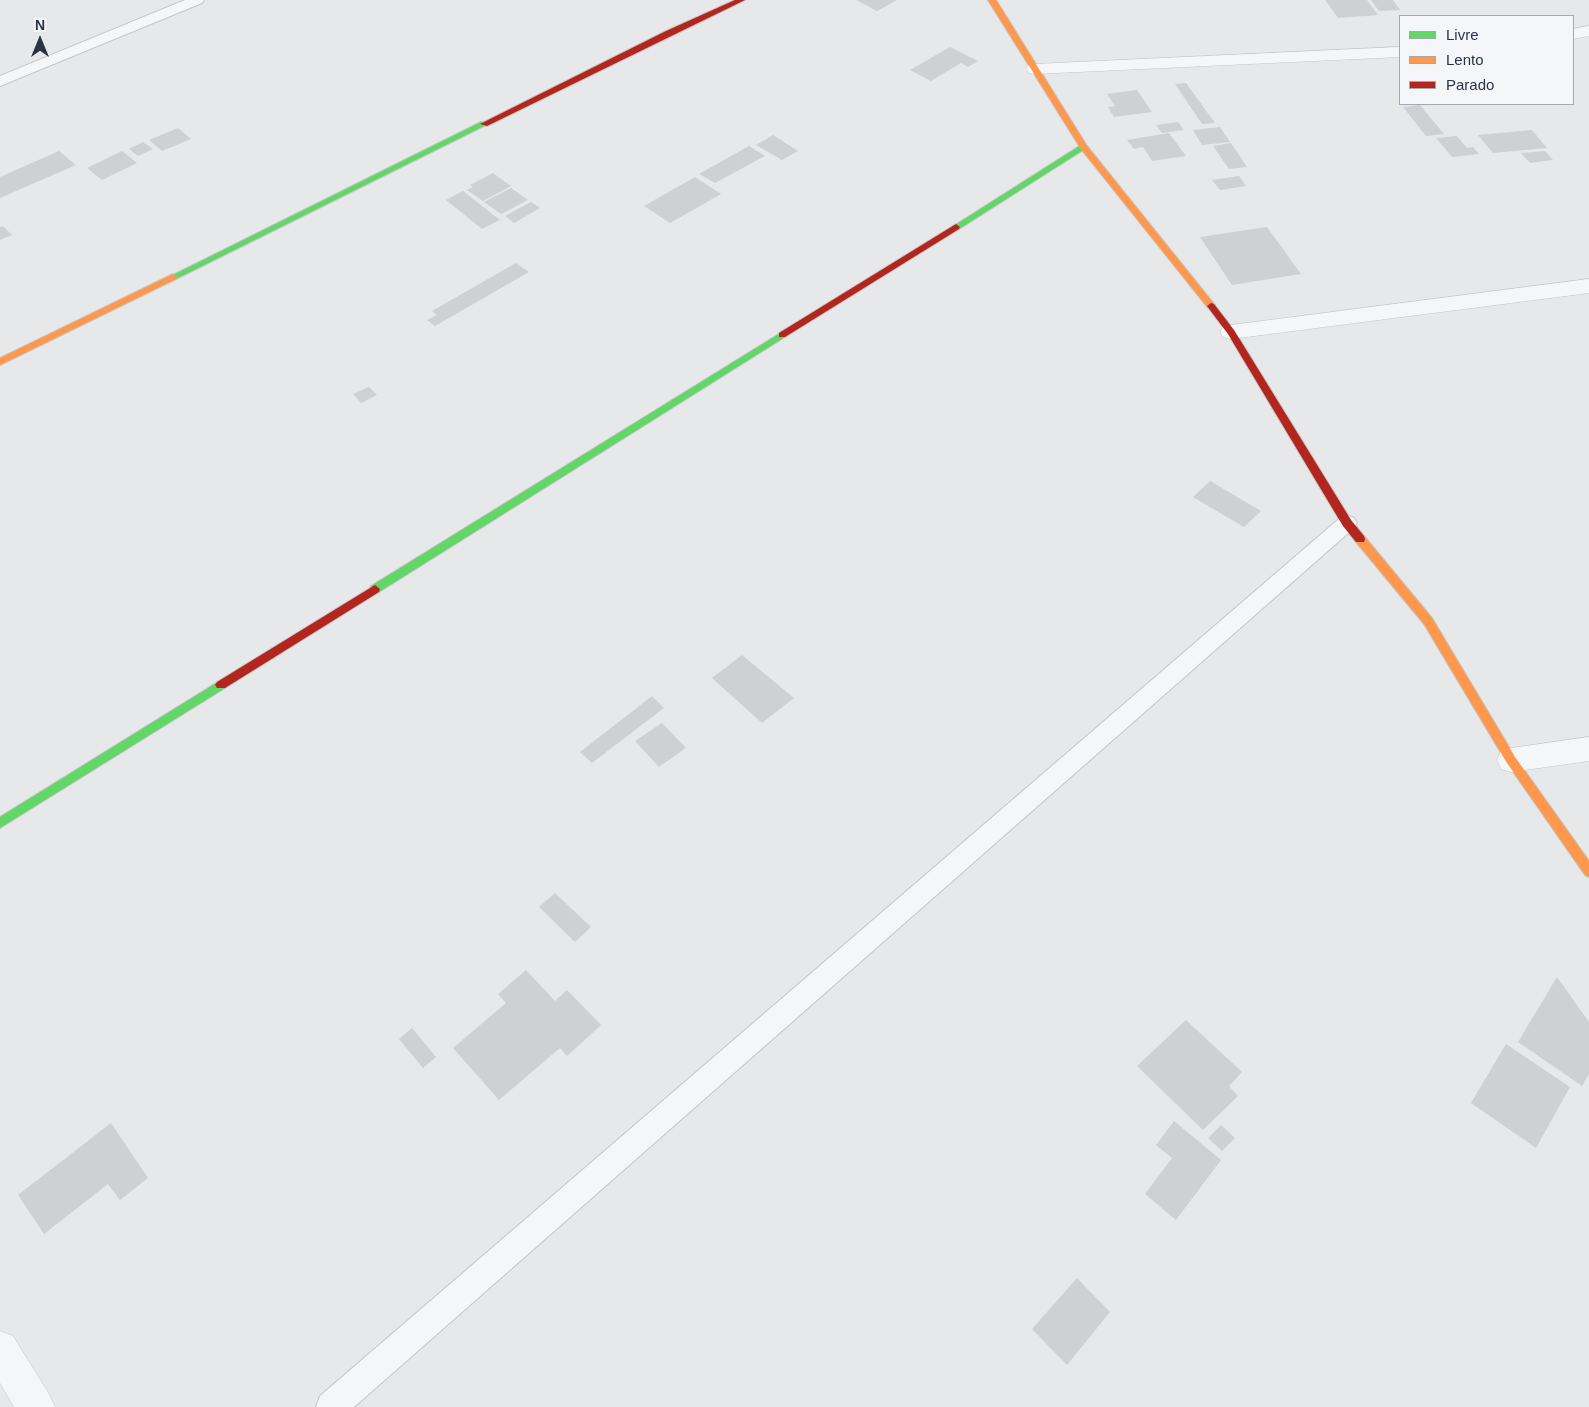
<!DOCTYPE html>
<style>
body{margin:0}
#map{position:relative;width:1589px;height:1407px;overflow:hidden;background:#e6e8ea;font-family:Arial,sans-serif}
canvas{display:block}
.legend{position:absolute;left:1399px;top:15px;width:175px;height:90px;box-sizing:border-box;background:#f4f6f9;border:1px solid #a4a8b1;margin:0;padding:6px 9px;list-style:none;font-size:15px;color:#2b3445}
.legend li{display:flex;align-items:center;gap:10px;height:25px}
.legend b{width:25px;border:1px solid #a4a8b1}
.north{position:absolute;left:15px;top:15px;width:50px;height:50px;-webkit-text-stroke:4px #f4f6f9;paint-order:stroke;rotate:0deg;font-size:14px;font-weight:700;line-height:20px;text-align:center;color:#2b3445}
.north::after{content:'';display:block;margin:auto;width:18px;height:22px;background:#2b3445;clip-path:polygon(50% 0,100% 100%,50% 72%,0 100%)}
</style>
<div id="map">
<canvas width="1589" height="1407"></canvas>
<ul class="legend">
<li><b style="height:6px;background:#63d668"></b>Livre</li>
<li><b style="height:6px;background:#ff974d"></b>Lento</li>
<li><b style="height:6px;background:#b3261e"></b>Parado</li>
</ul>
<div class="north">N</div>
</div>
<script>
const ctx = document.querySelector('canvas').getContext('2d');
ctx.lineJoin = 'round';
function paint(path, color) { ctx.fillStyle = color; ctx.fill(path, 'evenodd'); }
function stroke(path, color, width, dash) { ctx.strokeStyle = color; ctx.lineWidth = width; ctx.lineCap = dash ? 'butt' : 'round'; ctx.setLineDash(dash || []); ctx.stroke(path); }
paint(new Path2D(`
 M856,0H897L877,11Z
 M1325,0H1367L1378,15L1338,18Z
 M1371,0H1393L1400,10L1379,11Z
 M950,47L978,61L968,67L961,63L931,81L910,70Z
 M1186,83L1215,123L1202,124L1175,84Z
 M1137,90L1152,112L1114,117L1108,107L1115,106L1107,94Z
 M1420,105L1444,134L1426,136L1403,107Z
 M1178,122L1184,130L1162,133L1156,125Z
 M1220,127L1230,142L1202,145L1193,130Z
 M178,128L191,139L162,151L149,140Z
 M1532,130L1547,148L1493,153L1478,135Z
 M1169,133L1186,156L1152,161L1143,147L1134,149L1127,140Z
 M773,135L798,151L782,160L756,145Z
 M1457,136L1467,148L1473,147L1479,154L1452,157L1436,138Z
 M143,142L153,149L138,156L129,149Z
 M1231,143L1247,167L1229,169L1213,146Z
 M749,146L765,156L715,183L699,174Z
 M59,151L76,165L0,198V177Z
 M122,151L137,163L102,180L87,168Z
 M1545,151L1553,160L1530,163L1521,153Z
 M493,173L511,186L483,201L467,190L473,187L470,185Z
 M1239,176L1246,186L1220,190L1212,180Z
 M695,177L721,194L670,223L644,206Z
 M511,188L528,200L501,214L484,202Z
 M463,191L500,220L482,229L446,200Z
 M531,202L540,208L514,223L505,216Z
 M3,226L12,235L0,240V227Z
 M1267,227L1301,274L1232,285L1200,237Z
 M516,263L529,272L435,326L427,320L437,315L432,311Z
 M369,387L377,395L361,403L353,394Z
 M1210,481L1261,511L1244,527L1193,497Z
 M742,655L794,698L762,723L712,678Z
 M652,696L664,708L592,763L580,752Z
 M662,723L686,748L659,767L635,741Z
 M555,893L591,927L575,942L539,907Z
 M526,970L555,1001L567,990L601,1025L567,1056L560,1048L499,1100L453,1048L506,1003L498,994Z
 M1557,977L1589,1022V1074L1582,1086L1518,1042Z
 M1186,1020L1242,1072L1229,1086L1238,1096L1203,1130L1137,1066Z
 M412,1028L436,1057L423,1068L399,1039Z
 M1506,1044L1570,1087L1536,1148L1471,1103Z
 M1174,1121L1221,1160L1176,1220L1145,1194L1172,1158L1156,1145Z
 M111,1123L148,1178L120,1200L108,1184L44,1234L18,1195Z
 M1221,1125L1235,1138L1222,1151L1208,1138Z
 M1077,1278L1110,1312L1067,1365L1032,1329Z`), '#ced0d3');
const lane = new Path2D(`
 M185,0H204L202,3L0,86V76Z
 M1347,515L1354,518L1357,523L1354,528L354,1407H316L320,1396L1340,518Z`);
const street = new Path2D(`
 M1589,26V36L1573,39V29Z
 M1400,47V57L1035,74L1029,73L1026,69L1029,65L1035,64Z
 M1589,279V293L1231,339L1223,337L1220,332L1223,327L1231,325Z
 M1589,737V761L1511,772L1501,769L1497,760L1501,751L1511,748Z
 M0,1331L13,1336L49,1394L55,1407H14L0,1383Z`);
const fast = new Path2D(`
 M481,122L488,124L176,279L173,280L169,277Z
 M1081,145L1088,147L959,229H953L952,227Z
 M782,332L787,335L785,337L379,592H371L370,589L371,586Z
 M221,680L225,682L227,685L225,688L0,828V817Z`);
const slow = new Path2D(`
 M988,0H996L1087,146L1214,304V308H1208L1081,149Z
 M173,274L177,277L176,279L0,365V358Z
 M1360,535L1364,536L1432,618L1515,757L1589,861V877L1585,875L1507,763L1424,624L1356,542L1355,539L1356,536Z`);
const jam = new Path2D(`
 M735,0H745L487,126L480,124L666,31Z
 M956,224L960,227L959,229L785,337H779V333Z
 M1211,303L1214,304L1234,330L1351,520L1364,536L1365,539L1364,542H1356L1343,526L1228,334L1207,306Z
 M375,585L380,589L379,592L225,688H217L215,685L217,682Z`);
stroke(lane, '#c4c6c8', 2);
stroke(street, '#c4c6c8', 1);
stroke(fast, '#c4c6c8', 2);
stroke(slow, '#c4c6c8', 2);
stroke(jam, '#c4c6c8', 2);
paint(lane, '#f5f6f7');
paint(street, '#f5f6f7');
paint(fast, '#63d668');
paint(slow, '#ff974d');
paint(jam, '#b3261e');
</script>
